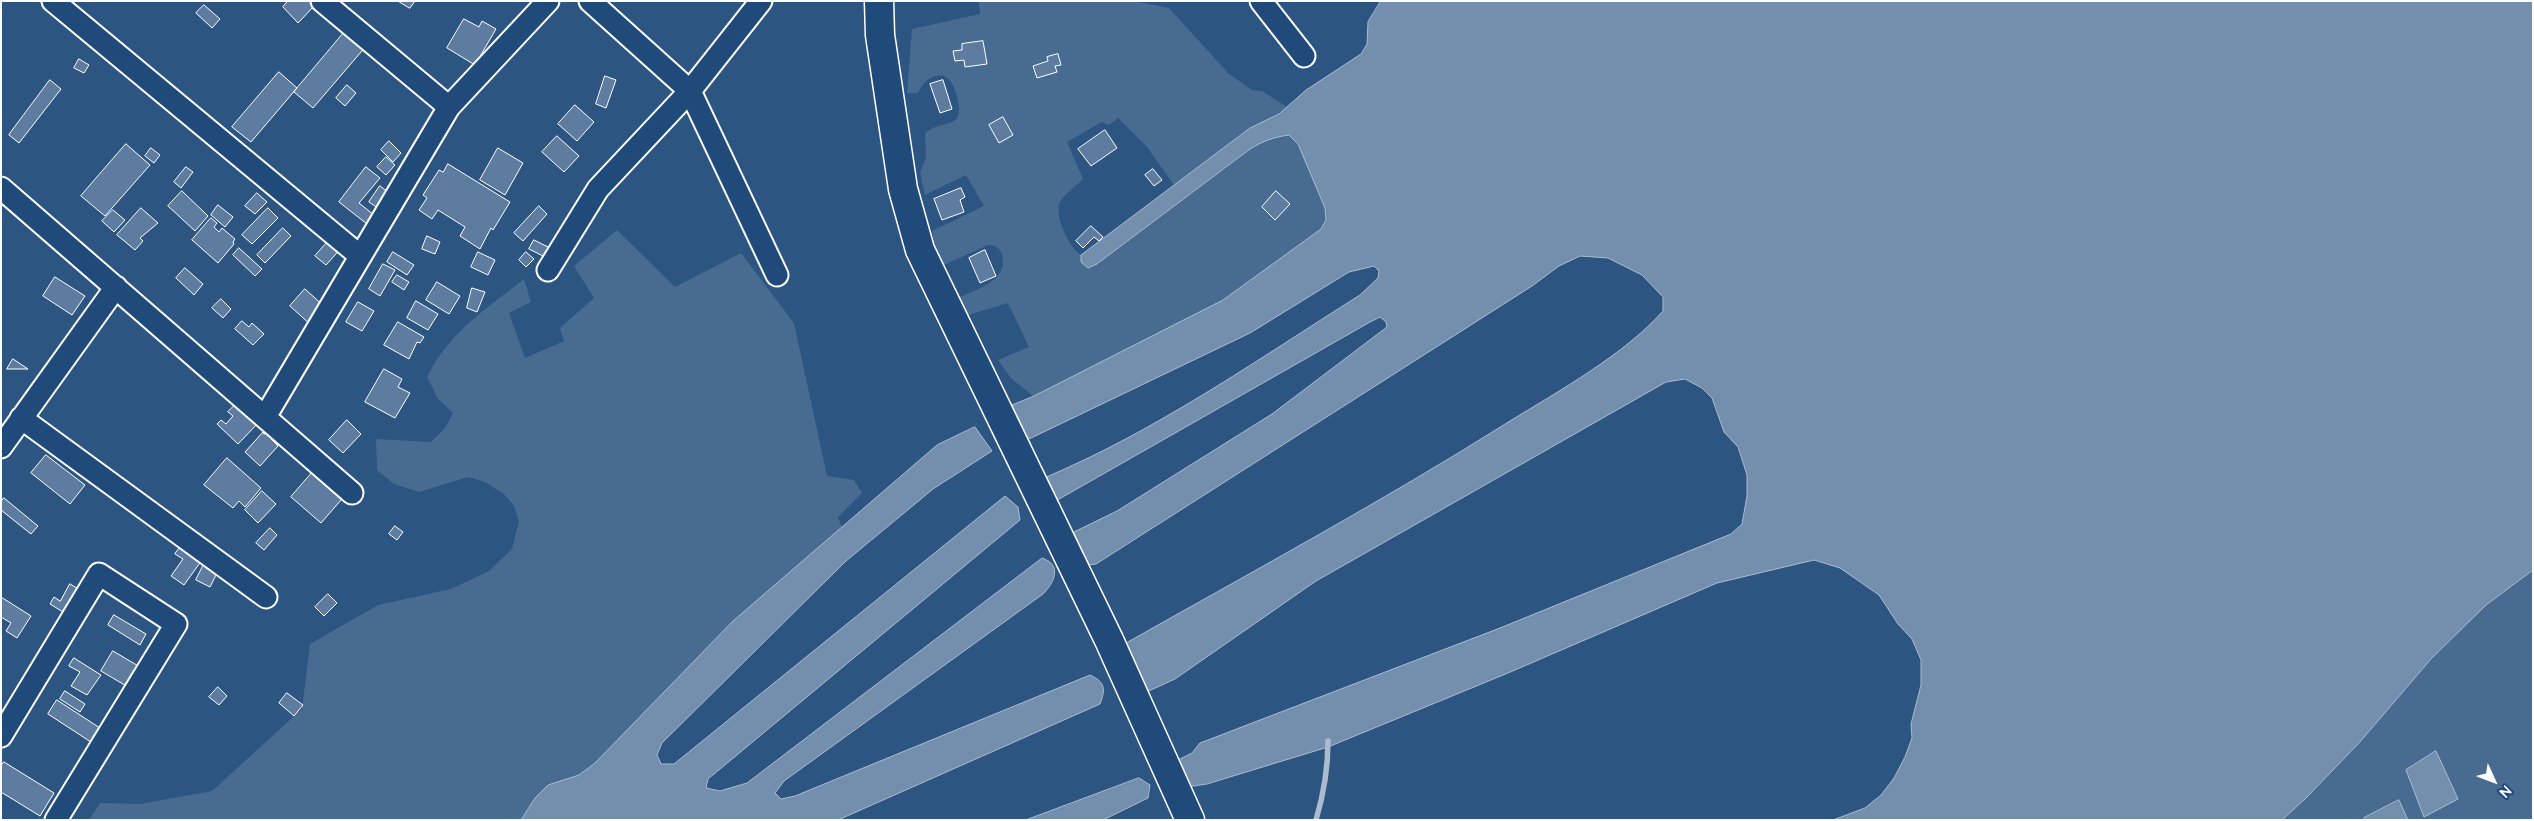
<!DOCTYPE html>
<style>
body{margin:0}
#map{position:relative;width:2534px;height:821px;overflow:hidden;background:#2c5582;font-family:"Architects Daughter",sans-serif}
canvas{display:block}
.frame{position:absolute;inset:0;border:2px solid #fff;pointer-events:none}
.north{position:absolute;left:2469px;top:756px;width:50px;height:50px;-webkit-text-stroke:4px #1f4a7a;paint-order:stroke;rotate:133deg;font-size:14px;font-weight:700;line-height:20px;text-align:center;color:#fff}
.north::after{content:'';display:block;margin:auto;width:18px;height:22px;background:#fff;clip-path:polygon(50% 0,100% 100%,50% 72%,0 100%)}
</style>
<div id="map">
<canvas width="2534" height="821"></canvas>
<div class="frame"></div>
<div class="north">N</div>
</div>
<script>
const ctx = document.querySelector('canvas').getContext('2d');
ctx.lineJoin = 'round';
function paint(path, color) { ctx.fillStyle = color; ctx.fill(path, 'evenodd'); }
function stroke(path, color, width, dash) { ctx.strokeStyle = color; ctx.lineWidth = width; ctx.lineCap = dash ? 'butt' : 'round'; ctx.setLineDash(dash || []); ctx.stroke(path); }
paint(new Path2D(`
 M979,1H1134L1169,8L1229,74L1252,90L1262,91L1287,107L1279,114L1250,128L1174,185L1147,147L1118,118L1109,125L1102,122L1067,142L1083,179C1076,186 1065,194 1060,202C1053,214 1070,249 1081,255V262L1098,264L1250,149C1263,141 1274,137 1289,135L1298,144L1325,208L1326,220L1321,229L1223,300L1034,397L1011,378L998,360L1029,347L1008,303L959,318L953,300C971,291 1010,282 1002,255C1000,248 995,245 988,245L933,270L922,244L933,238L932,231L984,206L966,175L925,195L920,173L926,157L925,134C942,117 966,133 957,97C954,86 952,81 943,75C929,76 924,81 918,93H907L912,29L980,14Z
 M617,230L675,287L741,253L794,323L827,476L854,480L862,493L838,517L842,528L733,621L595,763L579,775L548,785L535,798L521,820H89L100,803L140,804L212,791L302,709L310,644L378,605L451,589L489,571L512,549L519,521L514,506L504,494L485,482L468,477L419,492L394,484L377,470L376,439L431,442L445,428L453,413L438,399L427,377C450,331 485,310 524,279L531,302L509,313L525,358L564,341L560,328L594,298L574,266Z
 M2533,570V820H2408L2399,800L2365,820H2282L2306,798L2359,743L2431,659L2486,605Z`), '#486b92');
const water = new Path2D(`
 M1381,1H2533V570L2486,605L2431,659L2359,743L2306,798L2282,820H1833L1865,808L1881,795L1894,778L1905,757L1912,738L1911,724L1921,685V660L1912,639L1898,624L1879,595L1840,568L1814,560L1717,583L1508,673L1328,747L1207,784L1187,787L1172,763L1192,753L1200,743L1500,628L1731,534L1742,524L1747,496V475L1738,447L1724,432L1712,398L1702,388L1685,379L1666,382L1316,581L1175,679L1140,695L1119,647C1250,573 1383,501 1510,421C1559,391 1625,354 1663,311V297L1642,275L1608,258L1580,256L1559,266L1532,286L1096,564L1088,565L1068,541L1074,532L1117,511L1272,414L1387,327L1386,322L1380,317L1370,322L1054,502L1044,478C1156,431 1257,360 1360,295L1378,278L1379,271L1374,266L1349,272L1250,333L1029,439H1017L1007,407L1034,396L1223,300L1321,229L1326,220L1325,208L1298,144L1289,135C1274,137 1263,141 1250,149L1097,264L1088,268L1081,262V255L1250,128L1279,114L1306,90L1361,54L1367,44L1368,22Z
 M975,427L992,451L933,489L846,561L662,743L657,755L661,764H674L1005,496L1018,507L1020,520L708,779L706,788L720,791L747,783L1042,558C1063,565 1054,583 1043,594L784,781L775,793L781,799L795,796L1090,675C1105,682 1106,689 1100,704L838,820H521L535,798L548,785L579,775L595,763L733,621L937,445Z
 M2436,751L2458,799L2424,817L2406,770Z
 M1139,778L1150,785L1148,798L1103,820H1026Z
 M2399,800L2408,820H2365L2364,818Z`);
paint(water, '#748fad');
stroke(water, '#acbcce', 1);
stroke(new Path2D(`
 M1316,820C1324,793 1328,769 1328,741`), '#acbcce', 5.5);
const building = new Path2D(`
 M288,1H312L315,5L298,23L283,7Z
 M398,1H415L410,8Z
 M204,5L220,19L212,28L196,13Z
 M464,19L479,27L482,21L496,29L475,65L447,48Z
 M347,29L367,45L313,108L294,92Z
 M983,41L987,64L965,67L964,60L955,61L953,51L962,50V44Z
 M1058,54L1061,65L1055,66L1057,72L1037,78L1033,66L1048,61L1047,57Z
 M79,59L89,65L84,73L74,68Z
 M279,72L297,88L251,142L232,127Z
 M605,76L616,80L606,108L596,104Z
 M50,80L61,89L19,143L9,135Z
 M943,80L952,109L940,113L930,84Z
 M347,85L356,93L345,106L336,98Z
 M575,105L594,122L577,141L558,124Z
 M1003,117L1013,135L999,143L989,125Z
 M1105,130L1117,148L1091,166L1078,149Z
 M557,136L579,156L564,172L542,152Z
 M389,141L401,153L393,162L381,150Z
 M126,144L150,165L105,216L81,196Z
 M151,148L160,155L154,163L145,156Z
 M498,148L523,163L505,195L480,180Z
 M386,157L395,165L386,175L377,167Z
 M448,164L510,202L493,230L491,228L480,249L460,236L465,227L438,210L432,219L419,210L427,198L423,195L439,170L443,172Z
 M186,167L193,172L181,188L174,182Z
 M366,167L380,178L359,203L374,215L367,224L339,202Z
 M1153,169L1162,180L1154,186L1145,175Z
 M380,186L393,196L382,211L369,202Z
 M961,188L965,197L960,200L964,212L942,220L934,199Z
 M182,191L208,216L195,231L168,206Z
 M1276,191L1290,204L1275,220L1262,207Z
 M257,193L267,202L255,214L245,206Z
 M218,205L233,217L225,227L211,215Z
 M539,206L547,214L523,241L514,233Z
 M141,208L158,223L140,238L143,241L135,250L117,235Z
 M268,208L278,218L252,244L242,235Z
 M113,210L125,220L114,232L102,221Z
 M211,218L217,223L214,227L219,232L222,228L235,239L233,242L234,244L218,263L192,240Z
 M1091,226L1103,237L1099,241L1094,237L1083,248L1076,241Z
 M283,228L291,236L265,263L257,255Z
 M333,236L344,245L326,265L315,256Z
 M427,236L440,242L435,254L422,249Z
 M534,240L552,249L547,258L529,249Z
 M239,248L262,269L255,276L233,255Z
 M985,250L996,276L980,283L969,258Z
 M393,252L414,265L407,275L387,262Z
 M478,252L495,260L488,275L471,267Z
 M526,252L534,259L526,267L519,260Z
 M383,264L395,270L380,296L369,289Z
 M185,268L203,284L194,295L176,278Z
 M397,275L409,282L404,290L392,282Z
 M55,277L85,296L72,315L43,296Z
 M437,282L460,296L449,314L426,300Z
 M472,288L485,292L477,312L467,308Z
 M305,289L327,309L312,326L290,306Z
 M221,299L231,309L223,318L212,308Z
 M416,301L438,314L428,330L407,318Z
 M358,302L374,311L362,331L346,322Z
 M242,321L249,327L252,323L264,334L253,345L235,329Z
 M398,322L424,337L420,343L417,342L409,359L384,345Z
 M13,359L28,369H7Z
 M384,369L402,379L398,387L410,393L395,418L365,402Z
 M238,402L259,422L238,444L217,424L221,420L226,424L233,416L228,412Z
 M347,420L361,434L343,453L329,440Z
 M268,430L274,436L271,439L278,446L260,466L245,452L263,432L264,434Z
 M46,455L85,485L70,504L31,473Z
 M227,458L261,488L245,507L239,501L233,508L204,485Z
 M324,459L354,485L321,523L291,497Z
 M262,491L276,504L258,523L245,510Z
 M4,498L38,526L31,534L1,510V502Z
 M395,526L403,532L397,540L389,534Z
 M270,528L277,535L264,550L256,543Z
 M187,538L207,553L184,585L171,576L183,559L175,554Z
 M207,558L221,565L210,587L196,580Z
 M70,584L82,591L68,615L50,604L54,597L60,601Z
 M328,594L337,603L324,616L315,607Z
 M1,597L31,616L17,638L6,631L11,623L1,617Z
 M114,615L146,634L140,645L108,625Z
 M113,651L140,667L128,687L101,671Z
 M74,658L101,675L87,695L71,686L80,672L69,666Z
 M218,687L227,696L219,705L209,697Z
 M65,691L85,704L80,712L60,699Z
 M287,693L303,705L294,716L279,703Z
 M57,700L103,730L94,744L48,714Z
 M4,762L54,793L40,816L1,792V766Z`);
paint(building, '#5e7c9f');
stroke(building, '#fff', 1);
const street = new Path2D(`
 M53,1L360,256
 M322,1L449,107
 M590,1L690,91L777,275
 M1261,1L1304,56
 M1,188L352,493
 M548,270L598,189L690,91L761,1
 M265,417L449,107L548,1
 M21,418L266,597
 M1,447L116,287
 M1,736L99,574L176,624L56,820`);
const secondary = new Path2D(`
 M879,1L880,35L903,189L920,250L1109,640L1190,820`);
stroke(street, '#fff', 25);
stroke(secondary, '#fff', 31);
stroke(street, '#1f4a7a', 21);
stroke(secondary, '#1f4a7a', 28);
</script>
